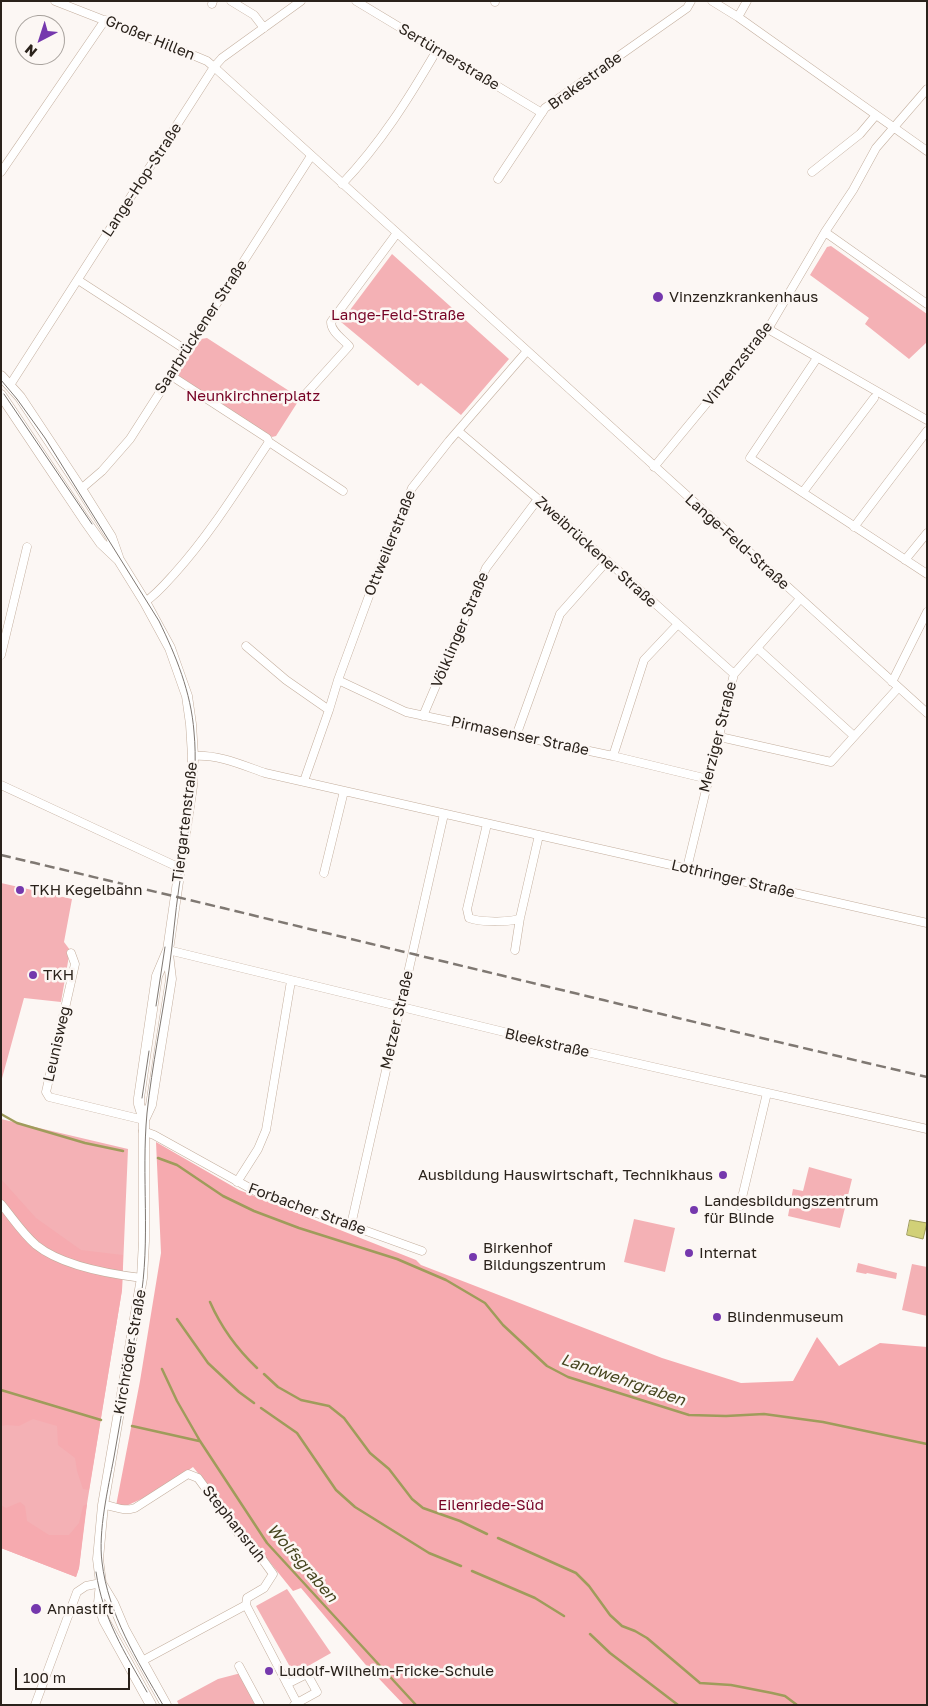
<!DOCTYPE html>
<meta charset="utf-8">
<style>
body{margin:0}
#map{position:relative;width:928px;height:1706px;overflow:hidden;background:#fcf7f4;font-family:"Golos Text",sans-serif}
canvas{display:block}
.frame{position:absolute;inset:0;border:2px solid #2a221b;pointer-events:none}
.north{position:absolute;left:15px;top:15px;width:50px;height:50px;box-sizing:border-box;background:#fcf7f4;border:1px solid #a8a29d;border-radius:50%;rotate:220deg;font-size:14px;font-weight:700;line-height:20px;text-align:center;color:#2a221b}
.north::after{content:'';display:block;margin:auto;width:18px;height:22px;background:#7538ad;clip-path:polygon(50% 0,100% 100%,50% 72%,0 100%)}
.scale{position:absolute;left:15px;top:1668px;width:115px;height:22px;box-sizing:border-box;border:2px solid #2a221b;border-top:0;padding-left:6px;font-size:15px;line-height:18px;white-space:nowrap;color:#2a221b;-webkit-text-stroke:4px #fcf7f4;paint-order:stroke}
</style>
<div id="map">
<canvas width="928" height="1706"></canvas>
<div class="frame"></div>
<div class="north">N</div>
<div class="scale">100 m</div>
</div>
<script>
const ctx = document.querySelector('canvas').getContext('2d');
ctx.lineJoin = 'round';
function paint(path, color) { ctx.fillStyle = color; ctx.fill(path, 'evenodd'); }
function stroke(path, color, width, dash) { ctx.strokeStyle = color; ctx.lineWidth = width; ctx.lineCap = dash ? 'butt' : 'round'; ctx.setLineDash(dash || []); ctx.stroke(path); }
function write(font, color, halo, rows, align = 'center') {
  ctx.font = font + ' "Golos Text",sans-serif'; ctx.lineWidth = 5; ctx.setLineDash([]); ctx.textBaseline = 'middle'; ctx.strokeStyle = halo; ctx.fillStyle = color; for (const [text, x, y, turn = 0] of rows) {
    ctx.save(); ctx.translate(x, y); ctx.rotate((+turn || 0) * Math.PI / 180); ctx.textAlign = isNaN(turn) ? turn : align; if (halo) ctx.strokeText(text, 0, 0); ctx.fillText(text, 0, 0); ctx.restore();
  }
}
paint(new Path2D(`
 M831,246L927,314V342L909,359L865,324L869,318L810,275L827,247Z
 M392,254L509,359L461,415L421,383L418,386L341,322Z
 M207,338L297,396L299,400L276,436L272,437L179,376V372L201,339Z
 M1,883L72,899L64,942L70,950L61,1002L24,998L1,1082Z
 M1,1119L128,1149L122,1290L85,1516L79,1568L76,1577L1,1548Z
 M809,1167L852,1179L840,1228L788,1216L793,1189L803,1191Z
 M634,1219L675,1228L665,1272L624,1262Z
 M858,1263L897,1273L896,1279L867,1273L866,1274L856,1272Z
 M912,1264L927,1267V1316L902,1310Z
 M287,1589L331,1653L294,1674L256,1606Z
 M241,1673L257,1705H179L177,1701L218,1679Z`), '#f4b1b5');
paint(new Path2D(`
 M156,1142L239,1190L416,1260L421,1265L662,1358L741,1383L793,1381L817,1337L839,1366L880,1343L927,1347V1705H404L365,1664L301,1588L293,1591L193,1467L161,1490L115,1511L140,1381L161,1253Z
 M1,1179L36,1218L81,1250L123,1255L122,1290L89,1490L83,1489L77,1471L75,1458L58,1445L57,1426L33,1419L19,1426L7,1425L1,1426Z
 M20,1502L25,1506L27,1521L49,1535H69L79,1523L83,1506L87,1504L79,1568L76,1577L1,1548V1505L6,1508Z`), '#f6aaaf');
const water = new Path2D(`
 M910,1220L927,1223L923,1239L907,1235Z`);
paint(water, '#d1d077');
stroke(water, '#9f9c5b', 1);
stroke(new Path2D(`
 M1,1114L17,1123L85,1143L123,1151
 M158,1158L177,1165L223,1196L254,1211L299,1228L397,1259L446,1280L485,1303L503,1325L547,1366L568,1377L689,1415L726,1416L764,1414L823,1422L927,1444
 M210,1302C221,1327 237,1349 257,1368
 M177,1319L208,1363L239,1392L254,1403
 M162,1369L177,1401L200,1441L267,1543L416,1705
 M264,1374L278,1387L301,1400L329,1406L344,1418L370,1453L389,1469L412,1499L423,1508L460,1521L487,1534
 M1,1390L101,1420
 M261,1408L297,1433L336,1490L355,1507L429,1553L461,1566
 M132,1426L199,1441
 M498,1538L576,1573L589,1586L610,1615L622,1626L635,1631L647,1638L700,1683L731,1685L772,1693L785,1696L797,1705
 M472,1571L535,1598L564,1616
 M590,1634L610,1653L678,1705`), '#9f9c5b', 2.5);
const minor = new Path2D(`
 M55,1L183,51L207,61L214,67L927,713
 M231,1L254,15L264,28
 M356,1L542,113
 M712,1L738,17L927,151
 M495,2V1
 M212,4L213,1
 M738,17L747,1
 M1,172L105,20
 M812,172L860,134L876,115
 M498,179L545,108L687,8L691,1
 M342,184C381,143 409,98 437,50
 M825,232L927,304
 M78,280L186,350
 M768,329L927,420
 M817,358L750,458L927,574
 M170,375L267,438L269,442L343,491
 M10,385L214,67L222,58L301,1
 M303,397L349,346C343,339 331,332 331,322L397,233
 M458,431L538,499L734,674
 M654,467L768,329L825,232L853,190L876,148L927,89
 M81,489L102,471L130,439L311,156
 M803,492L874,398
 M854,527L927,431
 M905,560L927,533
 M145,602C157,594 166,583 175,573C211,533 239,487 269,442
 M246,646L286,680L329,710
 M757,648L854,736
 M1,655L27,547
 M338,680L406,712L613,756L708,779
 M892,682L927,612
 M423,716L486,568L538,499
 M516,736L560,614L607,561
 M720,737L831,762L898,688
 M193,756C218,754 242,765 265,773L927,923
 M613,756L644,660L678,624
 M304,781L329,710L338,680L380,566L412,488L449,441L527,351
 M1,785L180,868
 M487,824L467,909L469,918C478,922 512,923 520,918
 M687,868L734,674L800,599
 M324,873L344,791
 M168,950L578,1050L927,1129
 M515,950L520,918L539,835
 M71,953L75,964L46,1092L49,1097L144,1120
 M143,1131L154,1135L255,1191L422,1251
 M237,1182L258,1149L266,1130L291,981
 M1,1204C12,1217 22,1233 36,1245C62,1266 109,1274 142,1278
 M740,1206L767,1093
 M351,1225L444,814
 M103,1505C117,1506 121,1512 135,1508L188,1474L198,1478L238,1533L252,1545L273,1574L264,1588L247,1598L246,1605L142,1661
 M246,1605L297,1703L294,1705
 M239,1666L260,1705
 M287,1684L307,1674L317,1692L297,1703
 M35,1705L77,1592L86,1586L101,1583`);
const major = new Path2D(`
 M1,376L20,397L81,489L111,537L118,557
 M1,395L84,519L101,543L119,560L145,602L170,648L187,696L191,724L193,756L192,786L168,950L157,976L139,1098V1104L144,1120V1241L142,1278L103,1505L98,1559L101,1583L113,1603L124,1629L166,1705
 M144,1120L151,1105L171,979L168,954
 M101,1583L99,1603L104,1620L151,1705`);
stroke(minor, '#c3ae9d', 9);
stroke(major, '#c3ae9d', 11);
stroke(minor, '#fff', 8);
stroke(major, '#fff', 10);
stroke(new Path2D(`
 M1,380L17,399L45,438L159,621C176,656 191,692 194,732C199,784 187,836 179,887C175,914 173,942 169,970C162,1018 152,1066 147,1113C141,1177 151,1240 140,1303C132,1354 123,1406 114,1457C108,1489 98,1531 102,1562C108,1614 137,1660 163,1705
 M4,394L92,524
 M156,1006L165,947
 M142,1098L149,1051
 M96,1572C103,1619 124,1651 147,1692`), '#7f7872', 1);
stroke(new Path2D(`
 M1,855C310,928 618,1005 927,1077`), '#7f7872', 2.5, [10, 5]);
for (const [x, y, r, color] of [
 [658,297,6,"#7538ad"],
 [20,890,5,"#7538ad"],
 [33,975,5,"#7538ad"],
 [723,1175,5,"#7538ad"],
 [694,1210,5,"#7538ad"],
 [689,1253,5,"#7538ad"],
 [473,1257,5,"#7538ad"],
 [717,1317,5,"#7538ad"],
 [36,1609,6,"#7538ad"],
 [269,1671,5,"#7538ad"]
]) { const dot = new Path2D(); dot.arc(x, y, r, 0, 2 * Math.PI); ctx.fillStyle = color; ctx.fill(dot); stroke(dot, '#fcf7f4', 2); }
write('15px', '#2a221b', '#fcf7f4', [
 ["Großer Hillen",150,38,22],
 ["Sertürnerstraße",449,57,31],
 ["Brakestraße",585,81,-36],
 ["Lange-Hop-Straße",142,180,-57],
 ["Saarbrückener Straße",201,327,-57],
 ["Vinzenzstraße",738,364,-52],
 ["Lange-Feld-Straße",737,542,42],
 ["Ottweilerstraße",390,543,-68],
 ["Zweibrückener Straße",596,552,42],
 ["Völklinger Straße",460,630,-67],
 ["Pirmasenser Straße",520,736,12],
 ["Merziger Straße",718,737,-76],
 ["Tiergartenstraße",185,822,-83],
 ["Lothringer Straße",733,879,13],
 ["Metzer Straße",397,1020,-77],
 ["Bleekstraße",547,1043,13],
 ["Leunisweg",57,1044,-77],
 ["Forbacher Straße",307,1209,20],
 ["Kirchröder Straße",130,1352,-80],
 ["Stephansruh",234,1524,52]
]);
write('15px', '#2a221b', '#fcf7f4', [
 ["Vinzenzkrankenhaus",669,297],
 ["TKH Kegelbahn",30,890],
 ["TKH",43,975],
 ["Ausbildung Hauswirtschaft, Technikhaus",713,1175,"right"],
 ["Landesbildungszentrum",704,1201],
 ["für Blinde",704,1218],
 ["Birkenhof",483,1248],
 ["Bildungszentrum",483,1265],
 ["Internat",699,1253],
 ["Blindenmuseum",727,1317],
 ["Annastift",47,1609],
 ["Ludolf-Wilhelm-Fricke-Schule",279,1671]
], 'left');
write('15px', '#760225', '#fcf7f4', [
 ["Lange-Feld-Straße",398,315],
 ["Neunkirchnerplatz",253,396],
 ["Eilenriede-Süd",491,1505]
]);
write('italic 16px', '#474620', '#fcf7f4', [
 ["Landwehrgraben",623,1380,19],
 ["Wolfsgraben",302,1563,49]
]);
</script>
